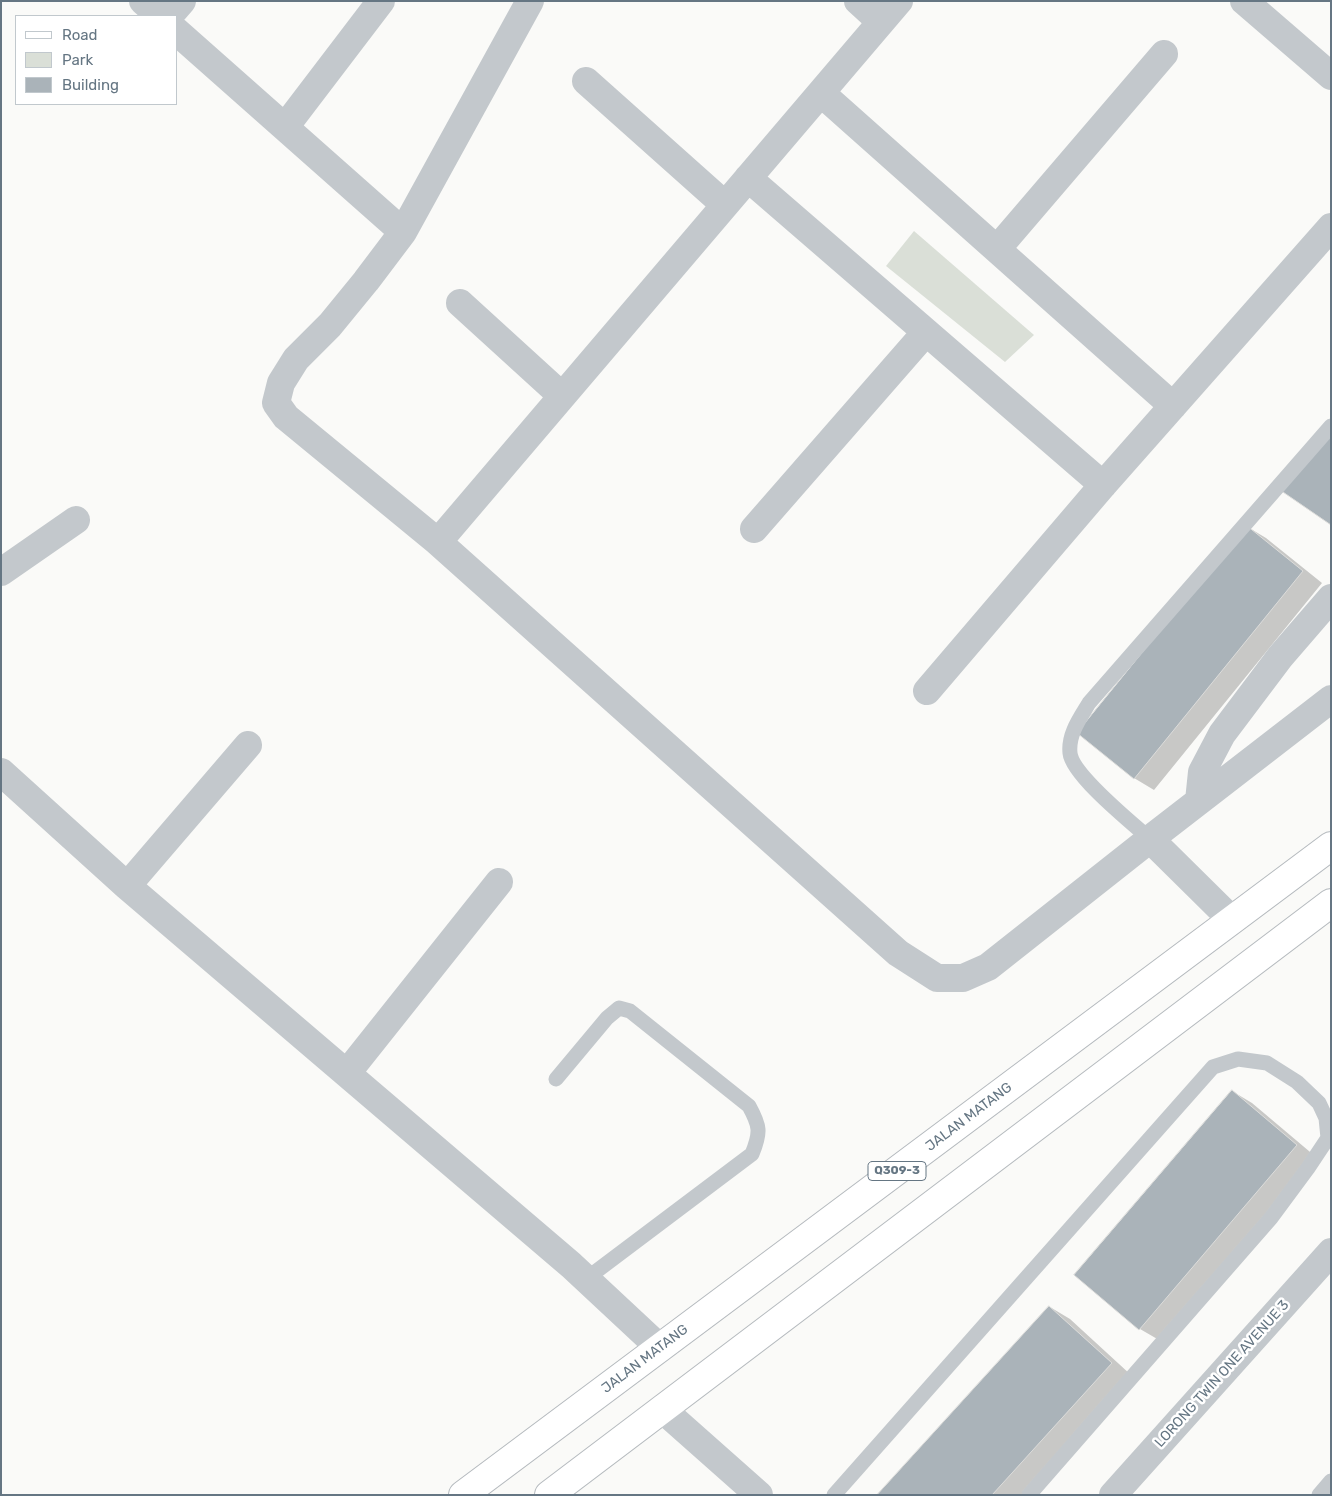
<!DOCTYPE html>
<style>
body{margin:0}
#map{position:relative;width:1332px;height:1496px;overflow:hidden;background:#fafaf8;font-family:Rubik,sans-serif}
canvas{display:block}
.frame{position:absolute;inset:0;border:2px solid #657683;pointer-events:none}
.legend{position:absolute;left:15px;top:15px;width:162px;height:90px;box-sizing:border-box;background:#fff;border:1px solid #c1c8cd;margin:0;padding:6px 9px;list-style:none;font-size:15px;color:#657683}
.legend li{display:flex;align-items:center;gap:10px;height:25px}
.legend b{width:25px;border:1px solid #c1c8cd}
</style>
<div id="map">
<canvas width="1332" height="1496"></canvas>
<div class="frame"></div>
<ul class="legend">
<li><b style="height:6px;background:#fff"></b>Road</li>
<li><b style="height:14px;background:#dadfd7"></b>Park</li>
<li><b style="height:14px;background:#aab3b9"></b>Building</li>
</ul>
</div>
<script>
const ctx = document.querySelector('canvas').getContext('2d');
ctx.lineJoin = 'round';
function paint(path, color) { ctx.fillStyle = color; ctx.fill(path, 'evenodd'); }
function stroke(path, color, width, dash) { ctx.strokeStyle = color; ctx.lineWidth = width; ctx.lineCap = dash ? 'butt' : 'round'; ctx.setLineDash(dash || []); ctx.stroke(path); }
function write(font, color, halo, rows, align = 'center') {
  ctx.font = font + ' Rubik,sans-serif'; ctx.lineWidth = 5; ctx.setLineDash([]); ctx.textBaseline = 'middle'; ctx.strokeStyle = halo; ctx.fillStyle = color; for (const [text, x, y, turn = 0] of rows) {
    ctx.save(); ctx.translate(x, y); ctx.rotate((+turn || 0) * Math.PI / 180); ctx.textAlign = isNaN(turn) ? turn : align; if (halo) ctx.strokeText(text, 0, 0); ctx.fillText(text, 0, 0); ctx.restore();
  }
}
paint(new Path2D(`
 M914,231L1034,335L1005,362L886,266Z`), '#dadfd7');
paint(new Path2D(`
 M1246,526L1266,538L1322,583L1154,790L1134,778Z
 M1232,1091L1252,1103L1316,1157L1159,1340L1140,1329Z
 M1050,1307L1070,1319L1131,1375L1023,1495H879Z`), '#0003');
const building = new Path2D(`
 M1331,432V525L1280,490Z
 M1246,525L1303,571L1134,779L1077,733Z
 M1232,1090L1297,1145L1139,1330L1074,1275Z
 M1049,1306L1112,1363L992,1495H877Z`);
paint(building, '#aab3b9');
stroke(building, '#dcdcda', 1);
const primary = new Path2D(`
 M463,1495L1331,846
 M549,1495L1331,903`);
stroke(primary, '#b5babe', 30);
stroke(new Path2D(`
 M1150,839C1132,823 1072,775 1070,753C1068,734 1080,718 1089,703L1331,426
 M556,1079L607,1018L619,1008L630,1011L749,1106C760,1126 761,1132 752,1154L586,1279
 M834,1495L1213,1067L1238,1059L1267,1063L1297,1082L1319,1103L1326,1118L1328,1138L1308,1168L1271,1218L1029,1495
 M1319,1495L1331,1481`), '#c3c8cc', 15);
stroke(new Path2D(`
 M143,1L160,16
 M530,1L403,232L366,281L330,325L296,359L281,383L276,403L286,417L438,542L898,953L937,978H963L988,967L1150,839L1331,699
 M858,1L881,22
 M1244,1L1331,76
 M169,16L182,1
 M176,31L403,232
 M586,81L725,205
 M821,93L1173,406
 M285,127L381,1
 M748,178L1103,485
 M997,249L1164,54
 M460,303L562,396
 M754,529L926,332
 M438,542L899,1
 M1,572L76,520
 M927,691L1103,485L1331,227
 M1,772L127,886L571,1265L660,1348
 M1199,801L1202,772L1222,734L1280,657L1331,598
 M1150,839L1232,920
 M127,886L248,745
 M347,1073L499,882
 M662,1409L759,1495
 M1113,1495L1331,1252`), '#c3c8cc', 28);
stroke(primary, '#fff', 28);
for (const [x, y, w] of [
 [897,1171,58]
]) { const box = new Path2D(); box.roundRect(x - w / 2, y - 9.5, w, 19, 4); ctx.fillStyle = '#fff'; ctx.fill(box); stroke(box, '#657683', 1); }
write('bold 12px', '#657683', null, [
 ["Q309-3",897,1171]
]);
write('14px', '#657683', '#fff', [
 ["JALAN MATANG",969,1117,-37],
 ["JALAN MATANG",645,1359,-37],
 ["LORONG TWIN ONE AVENUE 3",1222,1374,-48]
]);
</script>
